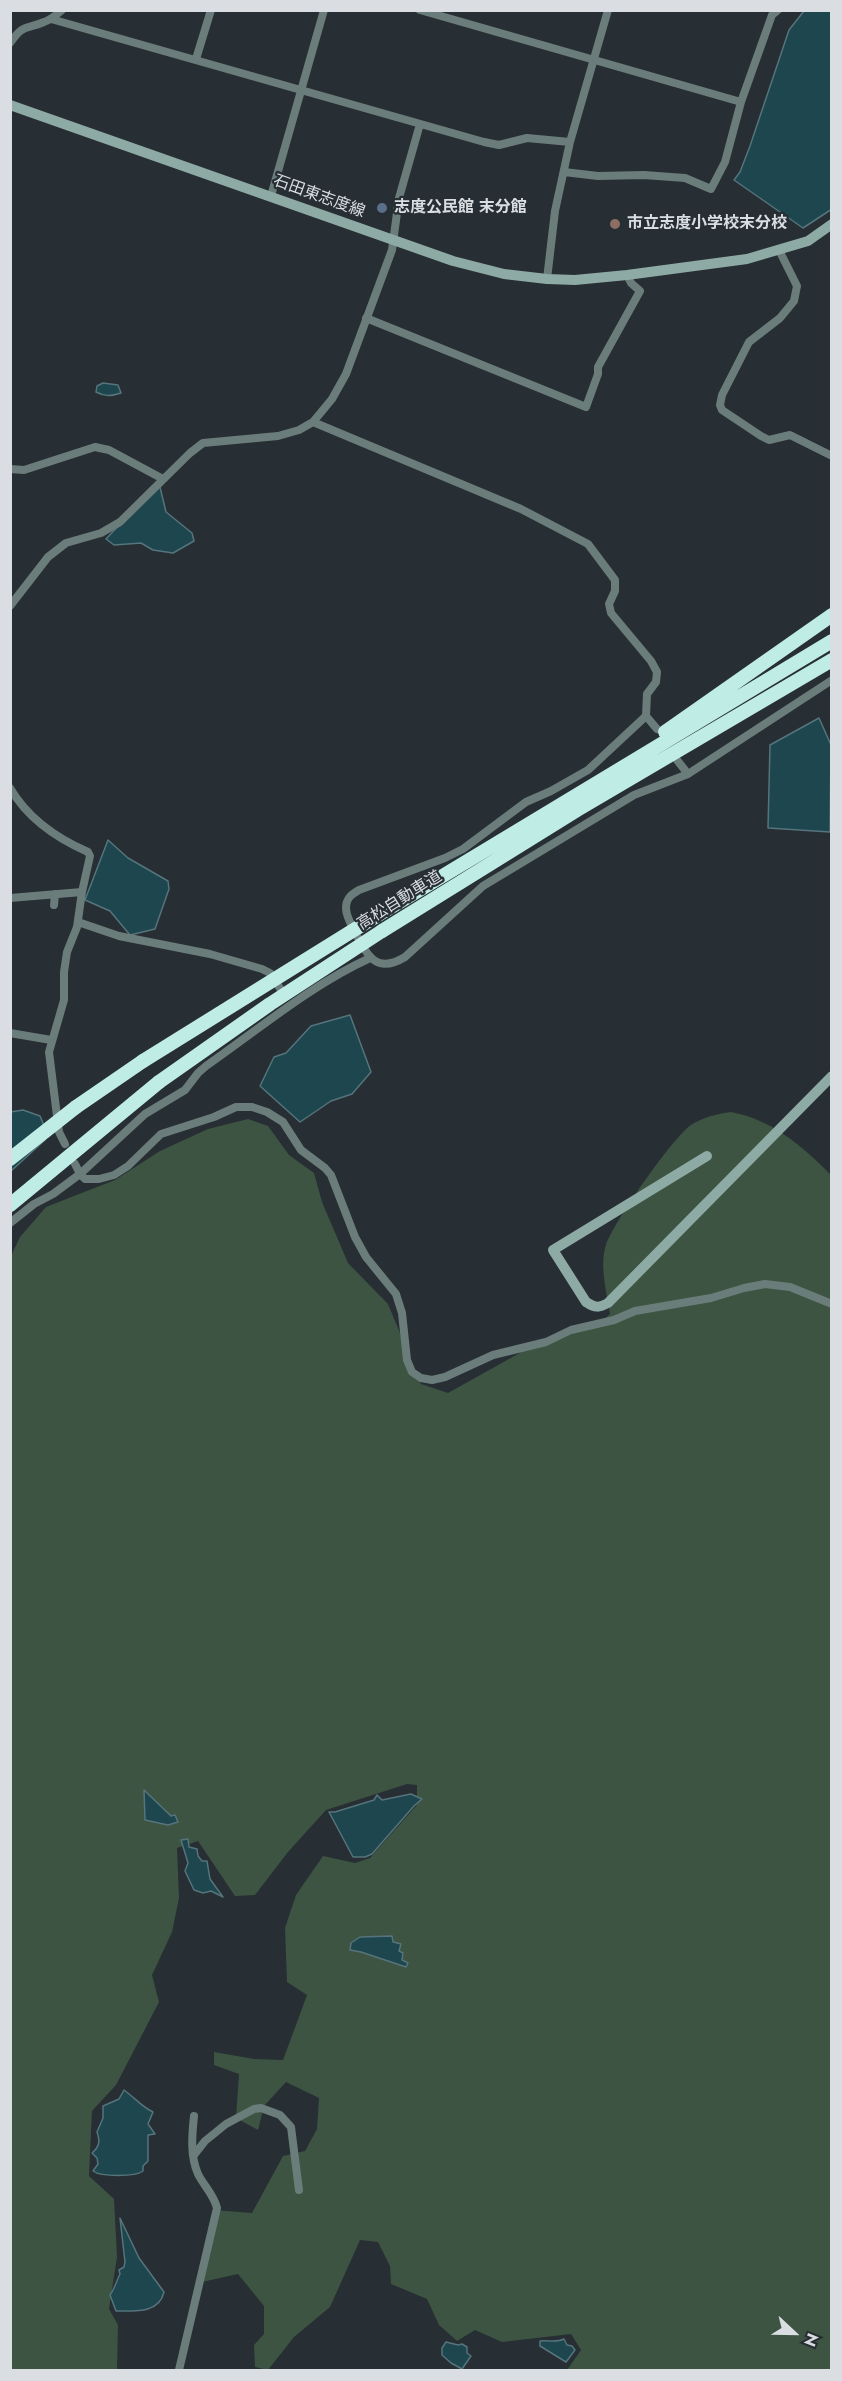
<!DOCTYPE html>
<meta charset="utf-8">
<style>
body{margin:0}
#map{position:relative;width:842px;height:2381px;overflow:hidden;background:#272e34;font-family:Jost,sans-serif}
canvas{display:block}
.frame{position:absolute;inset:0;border:12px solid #dadee2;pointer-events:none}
.north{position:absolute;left:764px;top:2303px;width:60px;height:60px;-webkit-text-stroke:4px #272e34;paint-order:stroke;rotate:112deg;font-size:16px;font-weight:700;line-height:24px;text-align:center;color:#dadee2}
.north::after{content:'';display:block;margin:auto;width:21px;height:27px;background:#dadee2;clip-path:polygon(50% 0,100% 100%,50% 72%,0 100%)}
</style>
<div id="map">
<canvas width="842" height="2381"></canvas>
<div class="frame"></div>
<div class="north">N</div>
</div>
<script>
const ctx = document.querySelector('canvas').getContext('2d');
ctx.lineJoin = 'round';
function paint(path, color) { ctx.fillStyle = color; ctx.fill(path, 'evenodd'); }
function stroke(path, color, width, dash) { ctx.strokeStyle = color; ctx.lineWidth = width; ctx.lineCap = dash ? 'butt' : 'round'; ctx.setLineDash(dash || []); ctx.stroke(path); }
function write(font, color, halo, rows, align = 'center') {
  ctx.font = font + ' Jost,"Noto Sans JP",sans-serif'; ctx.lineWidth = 4.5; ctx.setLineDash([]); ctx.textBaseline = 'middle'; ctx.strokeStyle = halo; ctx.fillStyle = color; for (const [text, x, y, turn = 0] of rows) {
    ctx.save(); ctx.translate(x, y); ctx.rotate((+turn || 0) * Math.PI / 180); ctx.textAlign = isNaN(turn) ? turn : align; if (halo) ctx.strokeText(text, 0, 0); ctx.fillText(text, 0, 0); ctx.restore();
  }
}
paint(new Path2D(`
 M731,1112C773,1120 802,1146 831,1175V2370H567L581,2350L571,2334L502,2342L475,2330L457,2341L439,2325L427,2299L391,2284L390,2266L378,2242L360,2240L330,2307L294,2337L268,2370L255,2367L254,2345L264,2334V2306L238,2274L202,2282L214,2210L252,2213L283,2156L305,2151L317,2129L319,2098L286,2082L264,2106L258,2130L236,2118L239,2074L214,2065V2052L254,2059L283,2060L307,1995L287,1982L285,1928L296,1895L323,1856L355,1863L370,1858L417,1805V1785L407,1784L326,1810L288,1852L255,1895L235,1896L198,1841L177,1848L179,1898L172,1932L152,1975L159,2002L116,2085L92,2111L89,2176L114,2199L117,2257L109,2309L118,2325L117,2370H11L10,1258L20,1237L46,1207L115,1180L160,1151L208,1129L248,1119L268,1126L289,1155L314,1173L322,1202L348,1263L388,1304L421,1384L448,1393L534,1345L600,1323L610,1314C607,1293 599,1266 606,1245C613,1223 673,1137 691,1125C703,1117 717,1114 731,1112Z`), '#3d5442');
const water = new Path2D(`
 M804,11H831L832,209L803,228L734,180L740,172L750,146L789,30Z
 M103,383L118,385L121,393C112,396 105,397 96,392L97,386Z
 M159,483L166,512L192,533L194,541L173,553L153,550L141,543L114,545L106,539Z
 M819,718L831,745L830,832L768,828L770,745Z
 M108,840L128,858L168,881L169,889L155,929L130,935L110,911L85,900Z
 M350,1015L371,1072L352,1094L331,1101L300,1122L260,1086L274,1057L286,1053L311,1026Z
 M23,1110L40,1116L43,1123L45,1140L11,1171L10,1112Z
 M144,1790L171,1816L175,1815L178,1822L168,1825L145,1820Z
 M411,1794L422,1799L414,1806L372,1854L365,1857H353L329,1812H335L374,1800L377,1795L382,1800Z
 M188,1839L189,1847L197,1849L198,1856L202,1861H207L210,1879L223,1897L211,1891L203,1893L194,1890L185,1871L188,1863L181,1840Z
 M392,1936L393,1942L401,1944L399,1951L403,1953L402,1960L408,1963L406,1967L361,1952L350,1950L351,1943L360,1937Z
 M124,2090C135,2098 142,2107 153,2112L148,2124L155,2134L148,2135V2161L143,2166V2171C135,2177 101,2177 93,2171L98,2164L97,2158L92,2153C100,2146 100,2141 97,2132L103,2118V2106L119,2099Z
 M120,2218L139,2258L164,2292C159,2314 134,2311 116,2311L110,2295C115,2288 116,2282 120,2274L119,2270L124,2267L125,2262Z
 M564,2339L567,2345L572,2346L575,2350L566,2362L540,2346V2341C549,2340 556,2343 564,2339Z
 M446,2342L458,2345L462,2344L467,2347V2353L471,2356L462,2369L451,2363L442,2355V2348Z`);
paint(water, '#1d464f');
stroke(water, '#56747b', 1.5);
stroke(new Path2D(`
 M420,10L741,102
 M51,19L484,142L499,145L527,138L570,142
 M10,43C24,23 26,30 44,22C51,20 56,15 62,10
 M196,59L211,10
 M564,172L598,176L644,175L685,178L711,189L725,162L741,102L772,15L778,10
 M271,196L324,10
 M779,250L797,286L794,301L780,318L749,342L722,395L720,405L722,410L761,436L769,440L790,435L832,456
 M547,279L555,211L570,142L608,10
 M366,318L586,407L598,374V367L640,291L631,283L627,275
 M313,422L521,509L588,544L615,580V591L609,604L611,613L651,661L657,672L656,682L647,694L646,716
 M10,469L24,470L95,447L109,450L163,479
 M10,606L48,557L66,543L101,533L120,522L190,453L203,443L278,436L299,430L313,422L332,399L346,374L392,250L399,198L420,124
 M657,729L646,716L588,770L551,791L526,802L463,849L445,858L359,890C352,894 346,898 346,908C346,917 352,926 356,934C368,957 377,974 405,957L483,886L634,795L688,774L832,680
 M677,760L688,774
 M10,788C28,819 56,838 88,852L90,856L82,892L77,927L67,952L64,972V1000L49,1052L59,1132L65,1144
 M10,898L82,892
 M54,905L55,894
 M78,922L119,936L210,954L262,969L270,973L285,996
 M10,1033L51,1040
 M75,1164L80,1174L85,1179H99L114,1175L128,1166L161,1134L214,1117L236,1107H252L267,1112L283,1122L301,1150L325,1168L331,1175L355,1237L366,1257L396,1294L402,1313L407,1360L412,1372L421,1378L432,1380L445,1377L493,1355L546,1342L571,1330L614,1320L635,1311L711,1298L744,1288L765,1284L790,1287L832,1304
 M10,1223L34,1204L53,1194L80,1174L145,1114L185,1090L198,1073L206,1066C259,1029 311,985 370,958
 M194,2155L205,2141L226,2124L254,2109L261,2108L280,2115L291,2127L299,2190
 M179,2370L217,2208C214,2195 204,2186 198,2174C190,2156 192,2135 194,2116`), '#6b7d7a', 8);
stroke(new Path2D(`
 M10,105L453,261L504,274L547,279L575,280L627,275L747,259L808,241L832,224
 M707,1156L553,1250L586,1302C595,1308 599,1308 608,1303L832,1076`), '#8daaa5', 10);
stroke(new Path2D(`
 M665,732L832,615
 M378,915L832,641
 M382,931L577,810L832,660
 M76,1107L143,1061
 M10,1205L159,1082`), '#bfede6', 14);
stroke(new Path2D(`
 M143,1061L378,915
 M159,1082L270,1004L382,931
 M10,1159L76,1107`), '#bfede6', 14);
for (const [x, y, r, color] of [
 [382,208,6,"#5c6f8a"],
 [615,224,6,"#8d6e63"]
]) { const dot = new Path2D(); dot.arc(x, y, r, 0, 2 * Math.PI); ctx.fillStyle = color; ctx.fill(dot); stroke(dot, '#272e34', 2); }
write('16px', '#dadee2', '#272e34', [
 ["石田東志度線",319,197,20],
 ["高松自動車道",400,901,-32]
]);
write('bold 16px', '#dadee2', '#272e34', [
 ["志度公民館 末分館",394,208],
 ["市立志度小学校末分校",627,224]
], 'left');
</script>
